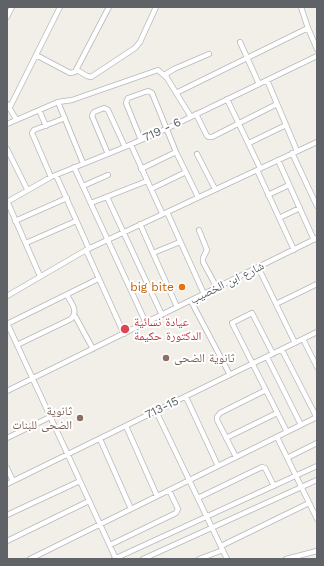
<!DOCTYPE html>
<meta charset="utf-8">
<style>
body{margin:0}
#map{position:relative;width:324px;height:566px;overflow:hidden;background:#f1efe8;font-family:"Work Sans",sans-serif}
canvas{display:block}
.frame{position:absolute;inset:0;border:8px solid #5f6368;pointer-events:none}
</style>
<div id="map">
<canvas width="324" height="566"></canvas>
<div class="frame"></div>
</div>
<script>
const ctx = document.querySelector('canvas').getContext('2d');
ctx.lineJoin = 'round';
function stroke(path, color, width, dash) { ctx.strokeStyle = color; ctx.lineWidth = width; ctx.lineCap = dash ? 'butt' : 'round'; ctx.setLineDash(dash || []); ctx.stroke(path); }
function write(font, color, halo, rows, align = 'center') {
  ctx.font = font + ' "Work Sans","Noto Naskh Arabic",sans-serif'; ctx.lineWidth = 4; ctx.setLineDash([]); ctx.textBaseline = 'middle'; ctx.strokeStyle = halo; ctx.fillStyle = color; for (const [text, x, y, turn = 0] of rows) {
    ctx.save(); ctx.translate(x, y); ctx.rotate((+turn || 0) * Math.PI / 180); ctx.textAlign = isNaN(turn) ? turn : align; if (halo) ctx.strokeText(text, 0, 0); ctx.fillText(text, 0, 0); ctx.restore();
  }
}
const minor = new Path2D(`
 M301,7L308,28L317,49
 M7,17L12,7
 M240,42L259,84
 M36,55L70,73L75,72L109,7
 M77,70L87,76L91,77L135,48L140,42L156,7
 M267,80L297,151
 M176,93L308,28
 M227,99L260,168
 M58,102L83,163
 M7,104L16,119
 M10,107L60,7
 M39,110L46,126
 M196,114L207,136L209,137H212L277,104
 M191,117L167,78L166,74L174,69L209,54
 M7,124L58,102L72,100L158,70L167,78
 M141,140L126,103L128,98L148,91L152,93L176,152L198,197
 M249,143L286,125
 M131,145L162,213
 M7,149L27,189
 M292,153L317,206
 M108,154L92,116L94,112L104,108L108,110L125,147
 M197,154L215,189
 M278,160L314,240
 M74,167L146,323
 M141,169L176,152
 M257,170L294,250
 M56,175L89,249
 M51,177L32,133L34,130L65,118
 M83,186L108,175
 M151,189L186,172
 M268,195L289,185
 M107,197L162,315
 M7,201L40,276
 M7,202L51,177L125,147L166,129L317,56
 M91,203L147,181
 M167,212L204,294
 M279,218L300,208
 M15,221L67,198
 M140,224L177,307
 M199,230L207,250L203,258V262L217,288
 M26,243L76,221
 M86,250L124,334
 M153,253L180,242
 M258,267L295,343
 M7,296L86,250L317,142
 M191,301L230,375
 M276,304L317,284
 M75,316L93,349
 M7,323L116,559
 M7,324L98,279
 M303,339L317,367
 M17,345L71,319C79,311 71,303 67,295
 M282,350L317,418
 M273,354L252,313L232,323L287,432
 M267,357L301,425
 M7,391L317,238
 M186,397L218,466
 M156,411L227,559
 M126,426L157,496
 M277,437L317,519
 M7,438L50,417
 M226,438L277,413
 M100,439L131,509
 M236,457L217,420V417L220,413L266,390
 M287,458L317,443
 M7,468L13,481
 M7,484L317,332
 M198,498L262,467L265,468L274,486
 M7,515L80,481
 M7,541L89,501
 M110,545L176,513L178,509L169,490
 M221,546L309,503
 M30,559L317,417
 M114,559L317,466
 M143,559L317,480
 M199,559L223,550
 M286,559L317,551`);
stroke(minor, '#b5b8bc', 6);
stroke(minor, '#fff', 4.5);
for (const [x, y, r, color] of [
 [182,287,4,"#e8710a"],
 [125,329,5,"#e0444e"],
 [166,358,4,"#8d6e63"],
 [80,418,4,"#8d6e63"]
]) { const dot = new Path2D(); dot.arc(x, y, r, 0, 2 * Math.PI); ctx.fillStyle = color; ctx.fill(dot); stroke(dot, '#fff', 1.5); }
write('12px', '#5f6368', '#fff', [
 ["719 - 6",162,130,-25],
 ["شارع ابن الخصيب",227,283,-26],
 ["713-15",162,408,-26]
]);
write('12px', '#c56008', '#fff', [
 ["big bite",174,287]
], 'right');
write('12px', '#be3a42', '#fff', [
 ["عيادة نسائية",134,322],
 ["الدكتورة حكيمة",134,336]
], 'left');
write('12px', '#785e54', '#fff', [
 ["ثانوية الضحى",174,358],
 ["ثانوية",72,411,"right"],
 ["الضحى للبنات",72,425,"right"]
], 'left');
</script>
